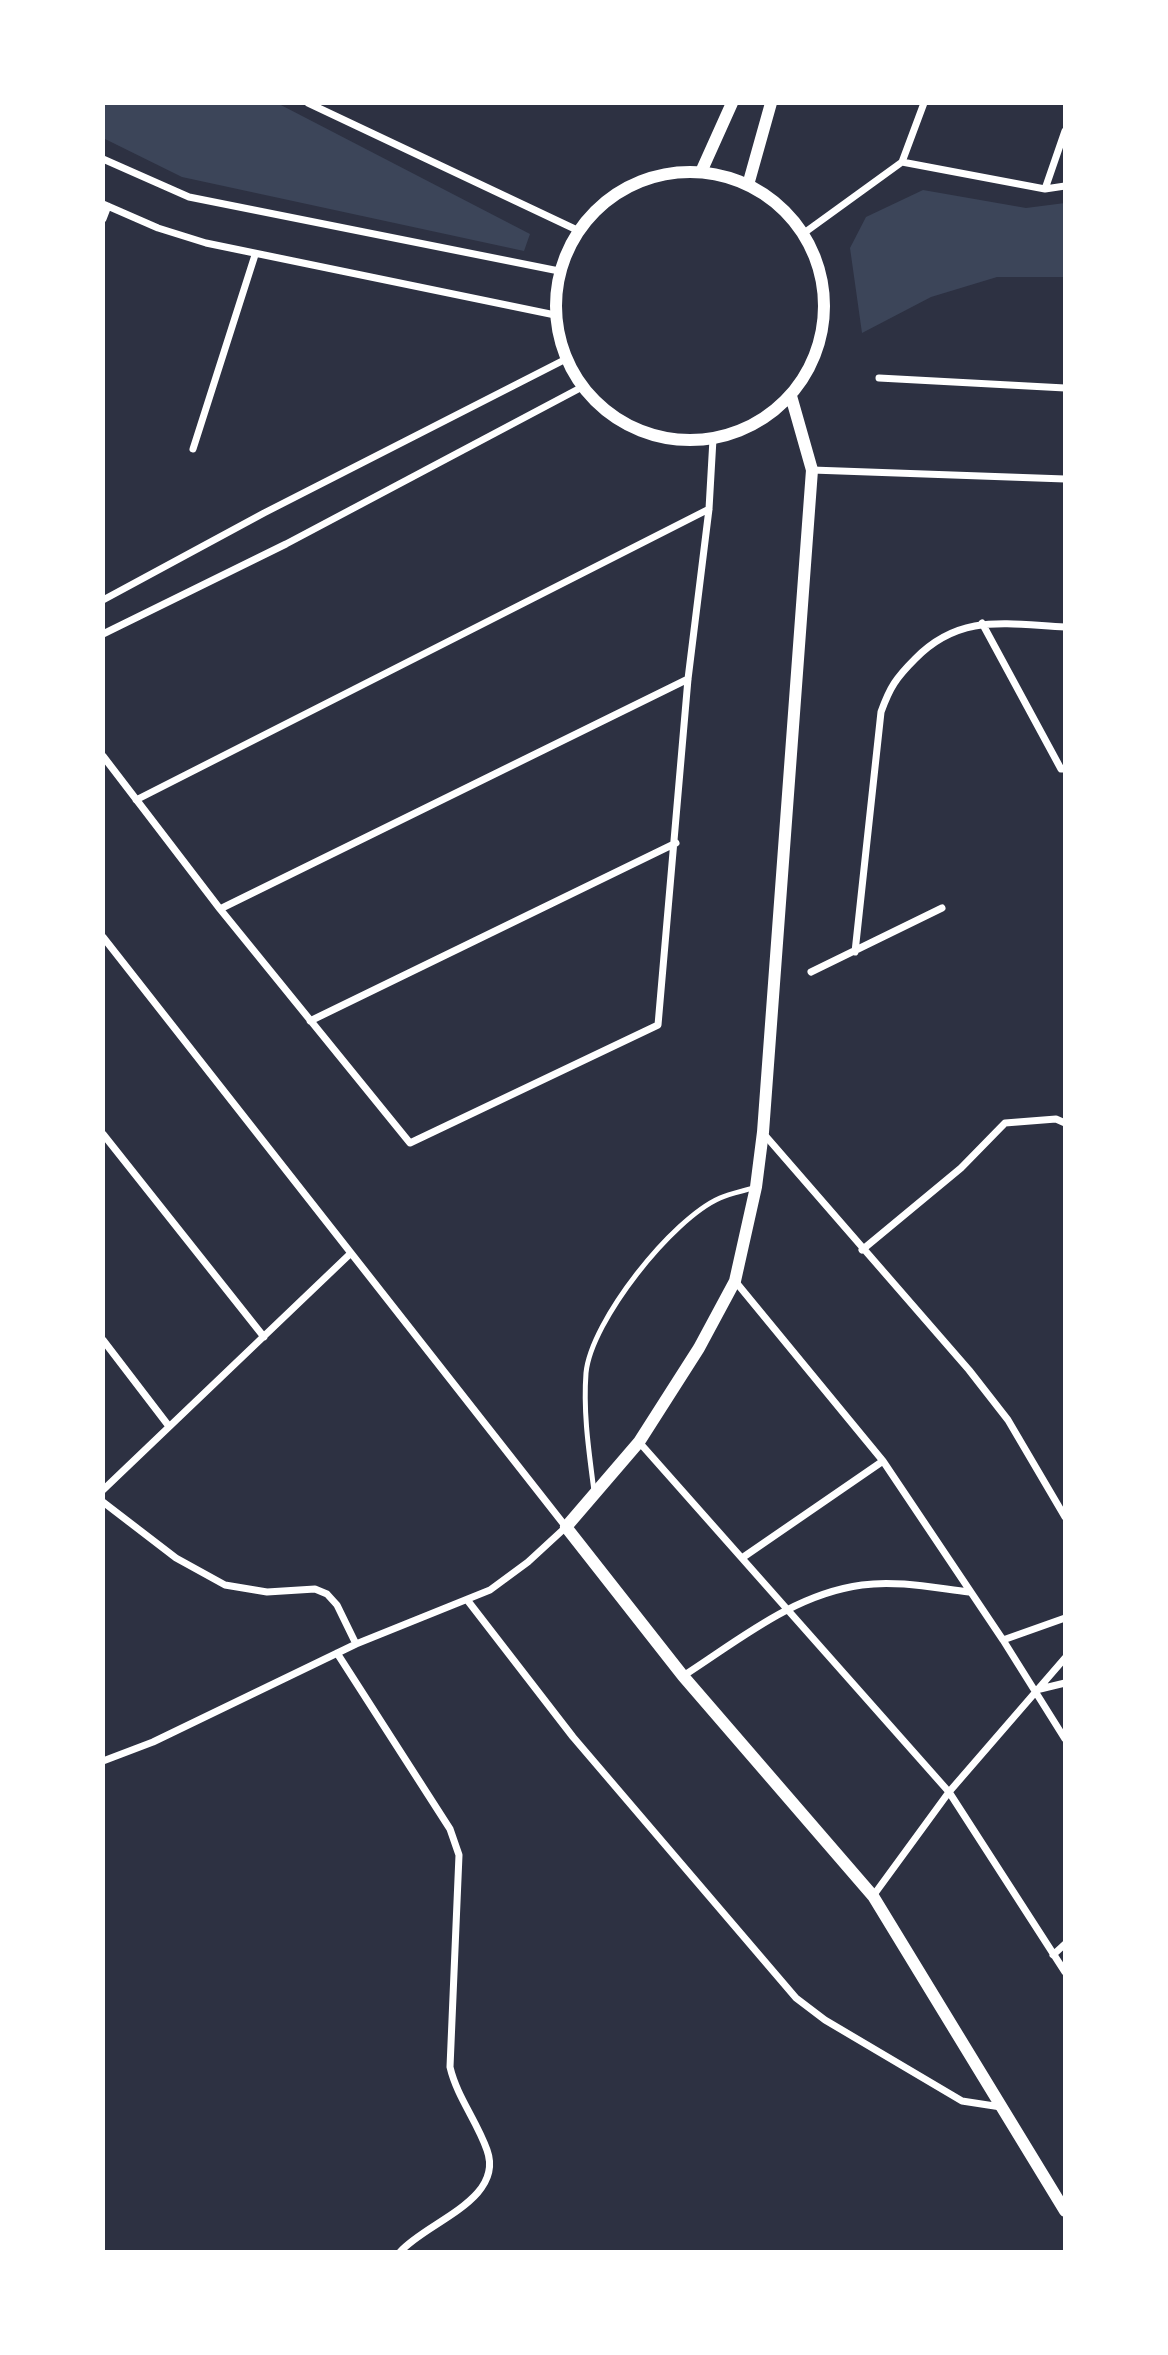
<!DOCTYPE html>
<style>
body{margin:0}
#map{position:relative;width:1168px;height:2355px;overflow:hidden;background:#2d3142;font-family:"Source Sans 3",sans-serif}
canvas{display:block}
.frame{position:absolute;inset:0;border:105px solid #fff;pointer-events:none}
</style>
<div id="map">
<canvas width="1168" height="2355"></canvas>
<div class="frame"></div>
</div>
<script>
const ctx = document.querySelector('canvas').getContext('2d');
ctx.lineJoin = 'round';
function paint(path, color) { ctx.fillStyle = color; ctx.fill(path, 'evenodd'); }
function stroke(path, color, width, dash) { ctx.strokeStyle = color; ctx.lineWidth = width; ctx.lineCap = dash ? 'butt' : 'round'; ctx.setLineDash(dash || []); ctx.stroke(path); }
paint(new Path2D(`
 M103,103H277L530,234L524,251L182,177L103,138Z
 M923,190L1026,208L1065,203V277H997L931,297L862,333L850,248L866,217Z`), '#3c4559');
stroke(new Path2D(`
 M594,1491C589,1452 583,1413 586,1373C591,1321 672,1219 720,1198C731,1193 744,1191 756,1187`), '#fff', 5);
stroke(new Path2D(`
 M308,103L577,230
 M103,159L189,197L559,271
 M902,162L924,103
 M1045,189L1065,131
 M103,204L158,228L206,243L555,315
 M103,219L108,206
 M804,233L902,162L1045,189L1065,186
 M879,378L1065,388
 M193,449L255,255
 M812,470L1065,479
 M103,600L264,513L566,359
 M982,623L1061,769H1065
 M103,634L286,544L584,386
 M103,756L220,909L410,1143L658,1025L688,679L709,509L713,439
 M136,800L709,509
 M220,909L688,679
 M103,937L566,1527L528,1562L490,1590L356,1644L153,1742L103,1761
 M855,952L881,712C890,687 896,678 915,659C960,613 1006,624 1065,627
 M811,972L942,908
 M310,1021L676,843
 M763,1133L969,1370L1008,1420L1065,1517
 M103,1134L264,1337
 M862,1250L961,1168L1005,1123L1056,1119L1065,1123
 M735,1281L883,1461L1003,1640L1065,1739
 M103,1340L168,1425
 M639,1442L949,1792L1065,1972
 M103,1490L351,1253
 M103,1502L176,1558L225,1585L267,1592L315,1589L327,1594L337,1605L356,1644
 M742,1558L883,1461
 M468,1601L573,1737L796,1998L825,2020L962,2101L1001,2107
 M1003,1640L1065,1618
 M337,1653L450,1829L459,1855L450,2067C457,2097 477,2121 487,2150C505,2200 426,2222 400,2252
 M683,1676C739,1640 794,1594 862,1585C897,1580 935,1588 969,1592
 M1036,1690L1065,1683
 M873,1896L949,1792L1065,1658
 M1053,1955L1065,1944`), '#fff', 7);
stroke(new Path2D(`
 M556 306a134 134 0 1 1 268 0a134 134 0 1 1-268 0Z
 M701,172L732,103
 M748,185L771,103
 M791,396L812,470L763,1132L756,1187L735,1281L699,1348L639,1442L566,1527L683,1676L873,1896L1065,2211`), '#fff', 12);
</script>
